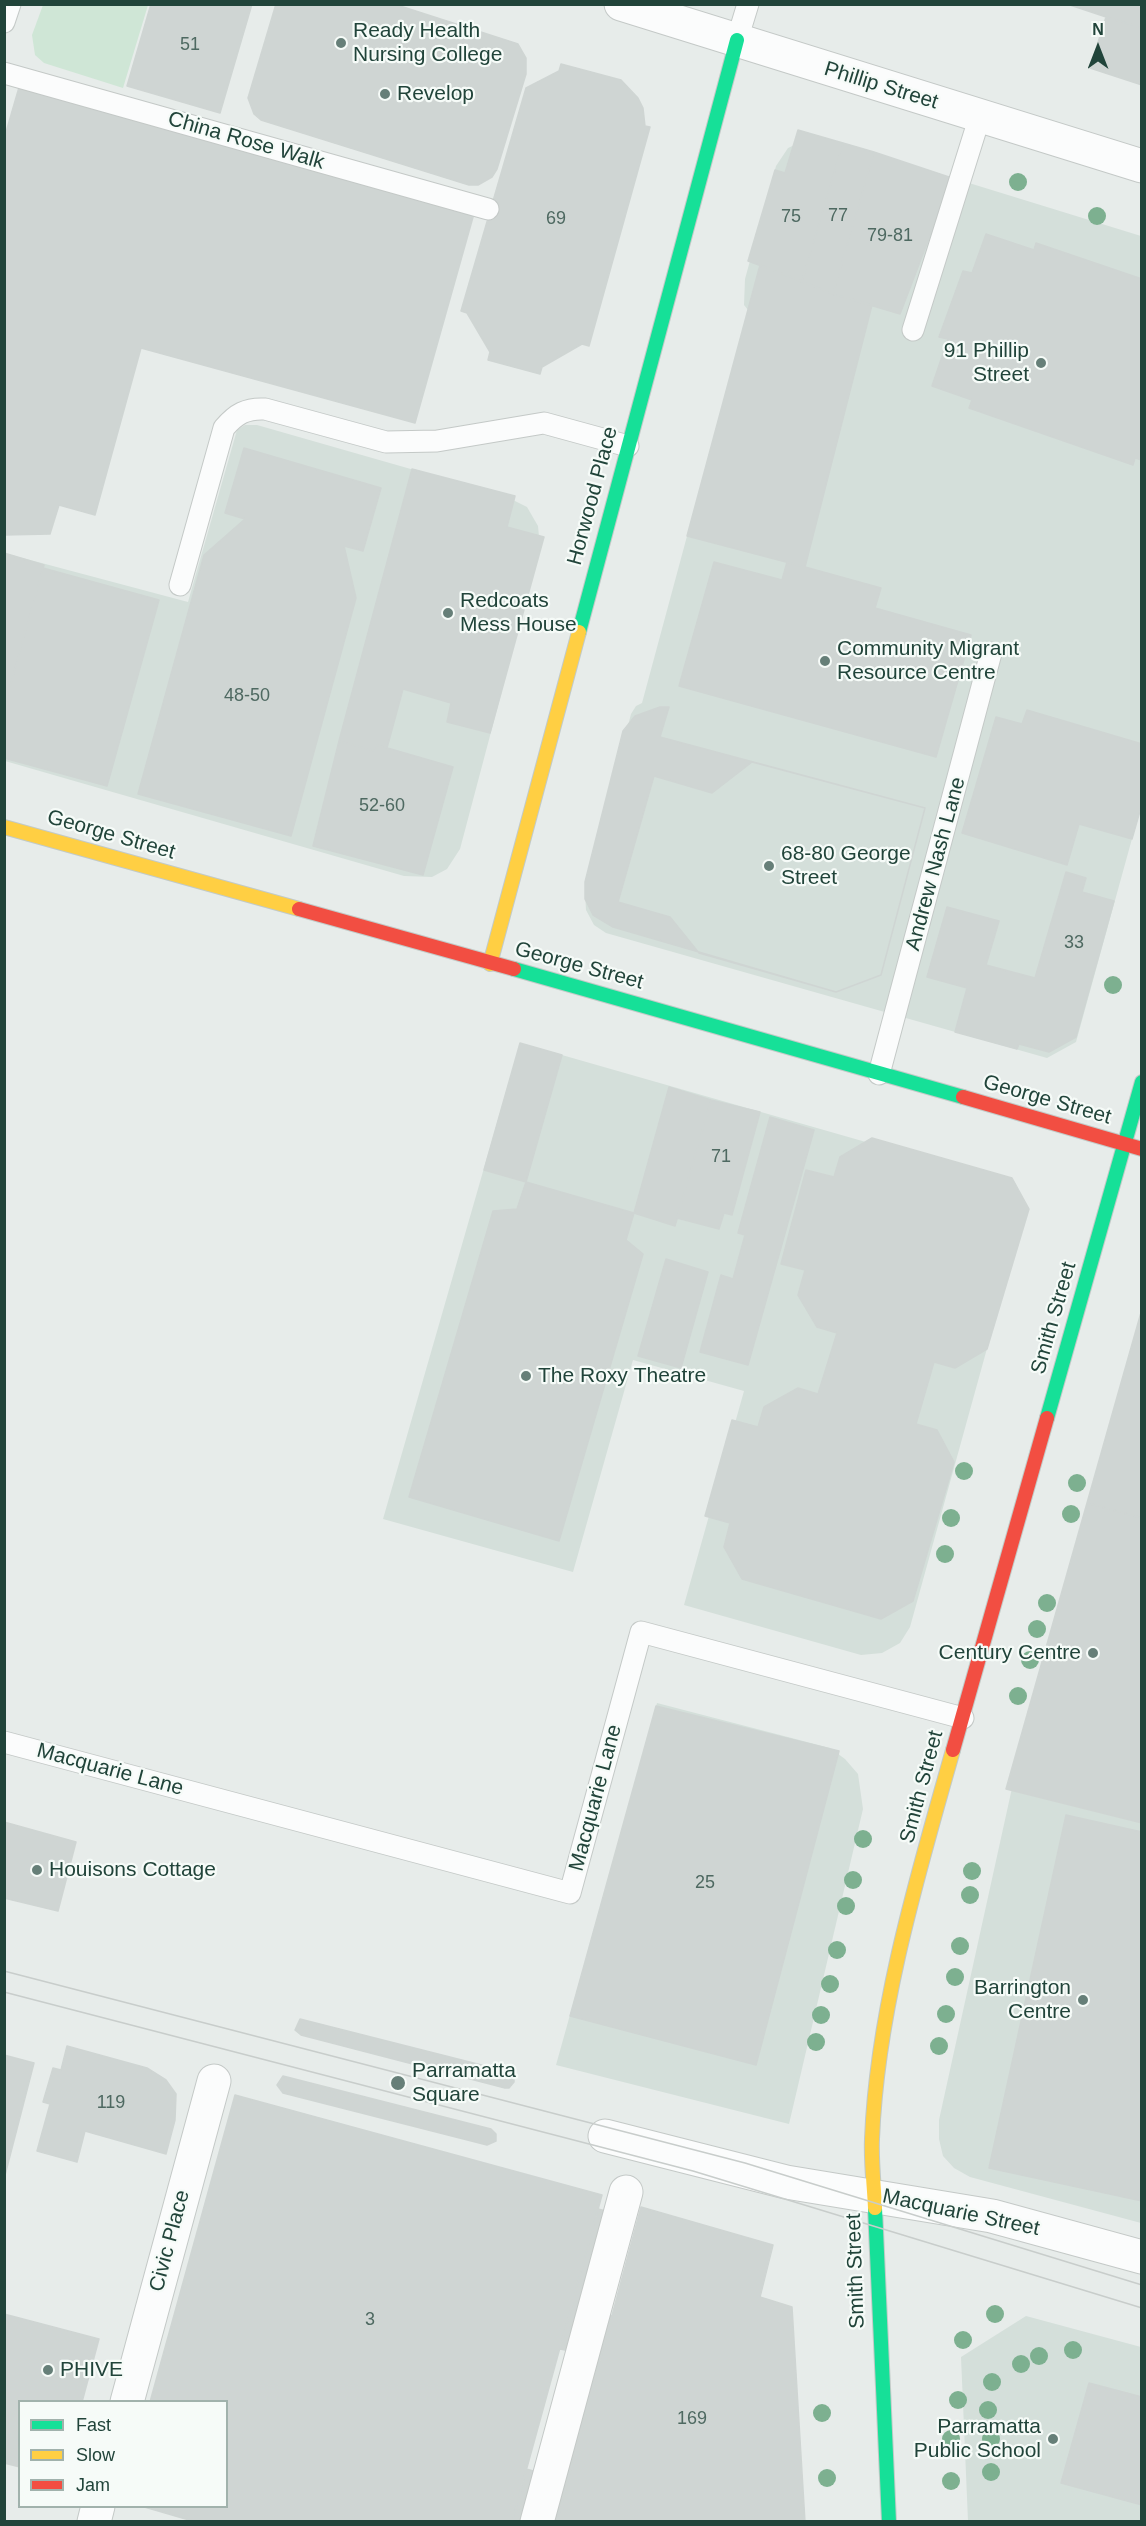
<!DOCTYPE html>
<html>
<head>
<meta charset="utf-8">
<style>
  body { margin:0 }
  #map { position:relative; width:1146px; height:2526px; overflow:hidden; background:#e7ecea; font-family:Arial,sans-serif }
  canvas { display:block }
  .frame { position:absolute; inset:0; border:6px solid #21443a; pointer-events:none }
  .legend { position:absolute; left:18px; top:2400px; width:210px; height:108px; box-sizing:border-box; background:#f6fbf8; border:2px solid #a1b2ac; margin:0; padding:8px 10px; list-style:none; font-size:18px; color:#21443a }
  .legend li { display:flex; align-items:center; gap:12px; height:30px }
  .legend b { width:30px; border:2px solid #a1b2ac }
  .north { position:absolute; left:1068px; top:18px; width:60px; height:60px; -webkit-text-stroke:4px #f6fbf8; paint-order:stroke; rotate:0deg; font-size:16px; font-weight:700; line-height:24px; text-align:center; color:#21443a }
  .north::after { content:''; display:block; margin:auto; width:21px; height:27px; background:#21443a; clip-path:polygon(50% 0,100% 100%,50% 72%,0 100%) }
</style>
</head>
<body>
<div id="map">
<canvas width="1146" height="2526"></canvas>
<div class="frame"></div>
<ul class="legend">
<li><b style="height:8px;background:#16e098"></b>Fast</li>
<li><b style="height:8px;background:#ffcf43"></b>Slow</li>
<li><b style="height:8px;background:#f24e42"></b>Jam</li>
</ul>
<div class="north">N</div>
</div>
<script>
const c = document.querySelector('canvas').getContext('2d');
c.lineJoin = 'round';
function fill(path, color) { c.fillStyle = color; c.fill(path, 'evenodd'); }
function trace(path, color, width, dash) { c.strokeStyle = color; c.lineWidth = width; c.lineCap = dash ? 'butt' : 'round'; c.setLineDash(dash || []); c.stroke(path); }
function drawText(font, color, halo, rows, align = 'center') {
  c.font = font + ' Arial,sans-serif'; c.lineWidth = 4.5; c.setLineDash([]); c.textBaseline = 'middle'; c.strokeStyle = halo; c.fillStyle = color; for (const [text, x, y, turn = 0] of rows) {
    c.save(); c.translate(x, y); c.rotate((+turn || 0) * Math.PI / 180); c.textAlign = isNaN(turn) ? turn : align; if (halo) c.strokeText(text, 0, 0); c.fillText(text, 0, 0); c.restore();
  }
}
const built = new Path2D(`
  M823,138L1141,236V806L1076,1042L1047,1058L606,933L594,925L586,910L585,891L631,714L636,706L642,703L748,310L744,305L745,279L776,166L788,148L801,142Z
  M245,425H257L505,496L527,507L538,526L540,547L460,849L447,869L432,877L404,876L5,761L4,553L188,602L237,430Z
  M520,1043L1009,1183L1025,1211L910,1627L900,1643L882,1653L861,1655L684,1605L744,1391L633,1360L573,1572L383,1519Z
  M1141,1326V2223L970,2177L954,2168L943,2156L939,2139V2120L1012,1788Z
  M657,1703L830,1748L845,1759L858,1774L863,1809L789,2124L556,2065Z
  M1026,2316L1141,2347V2521H968L961,2357Z`);
const green = new Path2D(`
  M43,5H148L123,88L44,63L35,55L32,35Z`);
const building = new Path2D(`
  M151,4H252L220,113L127,86Z
  M276,4H394L518,44L526,58V74L497,169L492,177L478,185H469L261,120L254,114L248,98Z
  M1067,4H1142V28L1106,17Z
  M1106,17L1142,28V85L1090,68Z
  M561,64L621,80L638,98L643,108L645,126L650,127L589,346L582,344L542,367L540,374L488,360L490,352L467,313L461,311L526,88L559,71Z
  M20,84L475,210L415,423L141,348L95,515L59,505L50,534L4,535V139Z
  M798,130L843,143L802,281L748,261L775,170L785,173Z
  M843,143L874,152L833,294L802,281Z
  M874,152L952,178L900,314L833,294Z
  M986,234L1034,250L1036,243L1142,279V460L1135,458L1133,465L969,408L972,400L932,386L948,339L939,337L963,271L972,273Z
  M760,265L833,294L872,305L805,567L687,536Z
  M244,448L381,488L363,551L344,546L356,598L291,836L138,794L204,555L245,519L225,513Z
  M412,469L515,496L507,527L544,537L490,733L447,722L451,703L403,689L387,748L377,745L375,751L339,741Z
  M4,553L44,565L4,708Z
  M714,562L782,580L787,562L881,588L875,608L971,635L936,757L679,686Z
  M43,568L159,600L107,786L4,758V708Z
  M660,707H669L660,737L925,808L881,975L836,992L613,927L593,915L585,899V882L623,731L635,716Z
  M1027,710L1142,744V804L1132,839L1079,824L1067,865L962,833L996,717L1022,724Z
  M339,741L375,751L377,745L453,767L423,875L313,846Z
  M752,762L925,808L881,975L836,992L699,953L670,917L618,902L654,776L712,793Z
  M1066,872L1086,878L1082,892L1114,901L1076,1037L1049,1052L1019,1044L1017,1049L955,1032L967,988L927,977L947,907L999,921L986,965L1035,978Z
  M520,1043L562,1055L526,1182L484,1170Z
  M669,1087L711,1100L675,1226L634,1213Z
  M711,1100L760,1112L732,1215L724,1213L719,1229L677,1218Z
  M770,1117L814,1130L748,1365L700,1352L721,1275L733,1279L745,1235L738,1233Z
  M872,1138L1012,1178L1029,1209L987,1349L955,1368L934,1362L916,1424L937,1430L954,1462L913,1601L881,1619L742,1579L724,1547L730,1523L705,1516L732,1420L758,1427L764,1407L798,1388L818,1394L837,1333L817,1327L798,1295L805,1270L781,1264L806,1170L834,1177L840,1157Z
  M526,1182L634,1213L626,1240L643,1254L559,1541L409,1497L493,1211L517,1209Z
  M666,1259L708,1272L681,1368L638,1356Z
  M1142,1309V1518L1087,1503Z
  M1087,1503L1142,1518V1823L1006,1789Z
  M656,1706L839,1751L756,2065L570,2016Z
  M1066,1815L1142,1832V2201L989,2168Z
  M4,1822L76,1842L58,1911L4,1898Z
  M300,2019L509,2072L514,2077V2082L509,2088H505L301,2035L295,2030Z
  M67,2046L147,2068L166,2080L176,2094L175,2120L166,2154L85,2131L77,2162L37,2151L50,2104L43,2102L53,2068L61,2070Z
  M4,2055L34,2063L4,2179Z
  M283,2076L491,2129L496,2134V2141L487,2145L283,2093L277,2085Z
  M235,2095L602,2195L512,2522H196L141,2506H226V2402H150Z
  M641,2207L773,2245L760,2297L792,2307L805,2522H557Z
  M598,2209L614,2213L575,2352L560,2349Z
  M596,2311L612,2316L557,2522H540Z
  M4,2314L99,2339L82,2402H20V2467L4,2463Z
  M1089,2383L1142,2397V2505L1061,2483Z
  M526,2469L545,2474L531,2522H512Z`);
const lane = new Path2D(`
  M4,22L10,4
  M737,40L748,4
  M4,73L488,209
  M913,330L980,116
  M180,585L224,428C236,414 246,408 265,409L386,442L437,441L544,423L628,446
  M879,1074L991,653
  M4,1742L570,1893L641,1632L963,1718`);
const street = new Path2D(`
  M621,4L1142,166
  M605,2136L786,2182L992,2216L1142,2257
  M127,2402L214,2081
  M94,2522L98,2506
  M537,2522L626,2192`);
const fast = new Path2D(`
  M579,632L737,40
  M514,969L963,1097
  M1047,1418L1142,1082
  M875,2208L889,2522`);
const slow = new Path2D(`
  M4,827L299,909
  M490,964L579,632
  M875,2208C874,2185 871,2162 872,2139C877,2010 918,1874 953,1750`);
const jam = new Path2D(`
  M299,909L514,969
  M963,1097L1142,1149
  M953,1750L1047,1418`);
const tram = new Path2D(`
  M4,1971L745,2163L1142,2285
  M4,1992L693,2171L1142,2308`);
const trees = [
  [1018,182],
  [1097,216],
  [1113,985],
  [964,1471],
  [1077,1483],
  [1071,1514],
  [951,1518],
  [945,1554],
  [1047,1603],
  [1037,1629],
  [1030,1660],
  [1018,1696],
  [863,1839],
  [972,1871],
  [853,1880],
  [970,1895],
  [846,1906],
  [960,1946],
  [837,1950],
  [955,1977],
  [830,1984],
  [946,2014],
  [821,2015],
  [816,2042],
  [939,2046],
  [995,2314],
  [963,2340],
  [1073,2350],
  [1039,2356],
  [1021,2364],
  [992,2382],
  [958,2400],
  [988,2410],
  [822,2413],
  [951,2439],
  [991,2439],
  [991,2472],
  [827,2478],
  [951,2481]
];
const markers = [
  [341,43,6,"#667f78"],
  [385,94,6,"#667f78"],
  [1041,363,6,"#667f78"],
  [448,613,6,"#667f78"],
  [825,661,6,"#667f78"],
  [769,866,6,"#667f78"],
  [526,1376,6,"#667f78"],
  [1093,1653,6,"#667f78"],
  [37,1870,6,"#667f78"],
  [1083,2000,6,"#667f78"],
  [398,2083,8,"#667f78"],
  [48,2370,6,"#667f78"],
  [1053,2439,6,"#667f78"]
];
const numberNames = [
  ["51",190,45],
  ["77",838,216],
  ["75",791,217],
  ["69",556,219],
  ["79-81",890,236],
  ["48-50",247,696],
  ["52-60",382,806],
  ["33",1074,943],
  ["71",721,1157],
  ["25",705,1883],
  ["119",111,2103],
  ["3",370,2320],
  ["169",692,2419]
];
const poiNames = [
  ["Ready Health",353,31],
  ["Nursing College",353,55],
  ["Revelop",397,94],
  ["91 Phillip",1029,351,"right"],
  ["Street",1029,375,"right"],
  ["Redcoats",460,601],
  ["Mess House",460,625],
  ["Community Migrant",837,649],
  ["Resource Centre",837,673],
  ["68-80 George",781,854],
  ["Street",781,878],
  ["The Roxy Theatre",538,1376],
  ["Century Centre",1081,1653,"right"],
  ["Houisons Cottage",49,1870],
  ["Barrington",1071,1988,"right"],
  ["Centre",1071,2012,"right"],
  ["Parramatta",412,2071],
  ["Square",412,2095],
  ["PHIVE",60,2370],
  ["Parramatta",1041,2427,"right"],
  ["Public School",1041,2451,"right"]
];
const streetNames = [
  ["Phillip Street",881,86,17],
  ["China Rose Walk",246,141,16],
  ["Horwood Place",593,496,-75],
  ["George Street",111,835,16],
  ["Andrew Nash Lane",936,864,-75],
  ["George Street",579,966,15],
  ["George Street",1047,1100,16],
  ["Smith Street",1054,1318,-74],
  ["Macquarie Lane",110,1770,15],
  ["Smith Street",922,1787,-75],
  ["Macquarie Lane",596,1798,-75],
  ["Macquarie Street",961,2213,12],
  ["Civic Place",170,2241,-75],
  ["Smith Street",856,2271,-92]
];
fill(built, '#d4dfda');
fill(green, '#cfe6d6');
fill(building, '#cfd5d3');
trace(building, '#cfd5d3', 1.5);
trace(lane, '#c4c9c7', 23);
trace(street, '#c4c9c7', 35);
trace(fast, '#c2cac7', 16);
trace(slow, '#c2cac7', 16);
trace(jam, '#c2cac7', 16);
trace(lane, '#fbfcfc', 21);
trace(street, '#fbfcfc', 33);
trace(fast, '#16e098', 14);
trace(slow, '#ffcf43', 14);
trace(jam, '#f24e42', 14);
trace(tram, '#c8cdcb', 1.5);
c.fillStyle = '#7db090';
for (const [x, y] of trees) { c.beginPath(); c.arc(x, y, 9, 0, 2 * Math.PI); c.fill(); }
for (const [x, y, r, color] of markers) { const dot = new Path2D(); dot.arc(x, y, r, 0, 2 * Math.PI); c.fillStyle = color; c.fill(dot); trace(dot, '#f6fbf8', 2); }
drawText('18px', '#4e6961', null, numberNames);
drawText('21px', '#21443a', '#f6fbf8', poiNames, 'left');
drawText('21px', '#21443a', '#f6fbf8', streetNames);
</script>
</body>
</html>
